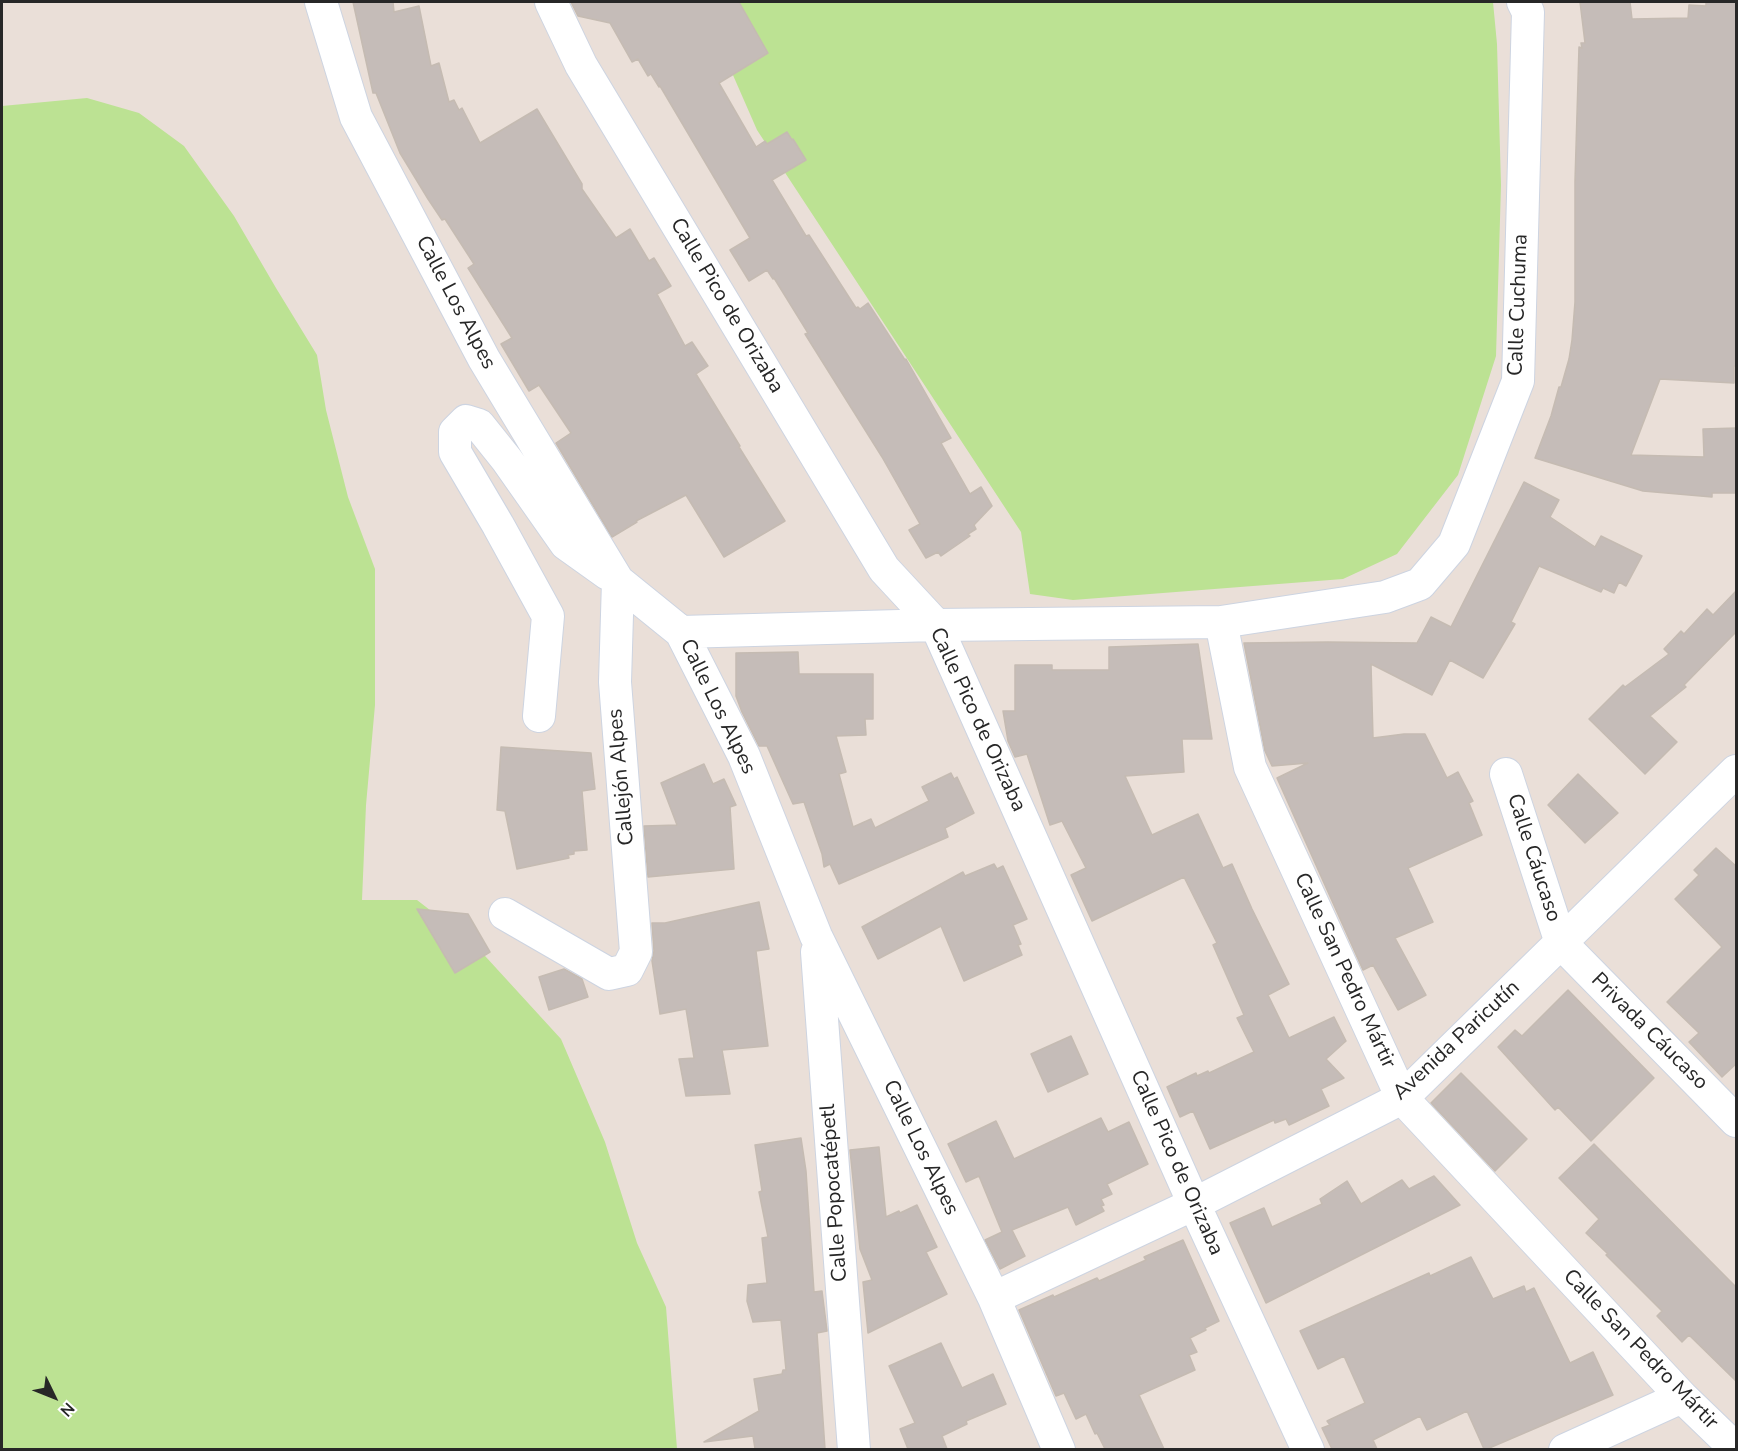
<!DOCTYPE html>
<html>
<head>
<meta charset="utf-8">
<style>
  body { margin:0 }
  #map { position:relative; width:1738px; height:1451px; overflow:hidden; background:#eadfd8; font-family:"Nunito Sans",sans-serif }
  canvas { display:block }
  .frame { position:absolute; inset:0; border:3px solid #272727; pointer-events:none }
  .north { position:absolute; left:24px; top:1367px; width:60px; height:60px; -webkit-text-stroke:4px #fff; paint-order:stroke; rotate:133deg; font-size:16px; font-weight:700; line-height:24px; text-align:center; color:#272727 }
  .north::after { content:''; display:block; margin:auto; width:21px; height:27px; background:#272727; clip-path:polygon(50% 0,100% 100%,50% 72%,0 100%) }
</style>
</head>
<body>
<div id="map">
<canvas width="1738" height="1451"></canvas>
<div class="frame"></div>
<div class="north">N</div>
</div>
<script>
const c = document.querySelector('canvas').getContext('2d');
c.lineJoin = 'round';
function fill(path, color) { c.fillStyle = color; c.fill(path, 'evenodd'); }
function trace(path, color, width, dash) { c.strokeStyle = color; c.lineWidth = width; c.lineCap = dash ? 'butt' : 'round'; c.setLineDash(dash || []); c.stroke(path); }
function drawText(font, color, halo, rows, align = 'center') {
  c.font = font + ' "Nunito Sans",sans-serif'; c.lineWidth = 4.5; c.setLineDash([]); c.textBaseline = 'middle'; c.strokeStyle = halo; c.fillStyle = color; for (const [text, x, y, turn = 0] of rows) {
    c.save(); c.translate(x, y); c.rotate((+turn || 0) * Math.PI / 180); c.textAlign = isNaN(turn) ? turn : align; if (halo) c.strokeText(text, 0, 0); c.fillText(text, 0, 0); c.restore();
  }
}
const green = new Path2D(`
  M701,2H1493L1497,44L1501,185L1496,356L1458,475L1397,554L1343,579L1073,600L1030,594L1021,532L757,130Z
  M87,98L139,113L184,146L234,216L276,288L317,355L326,410L348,497L375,569V705L366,805L362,900H417L475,945L561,1039L605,1142L637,1243L666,1307L677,1449H2V106Z`);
const building = new Path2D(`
  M353,2H393L394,12L419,6L431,66L439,63L449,102L454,100L459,110L462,108L480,143L537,109L582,184V189L616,238L630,229L649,261L654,258L671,286L657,294L685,346L692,342L708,366L696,374L740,446L739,447L785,521L724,557L686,495L636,521L637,522L612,537L556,443L571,433L539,385L529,391L501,344L512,338L468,268L474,264L445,219L442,220L428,199L400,153L376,93H373Z
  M571,2H739L768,53L719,83L756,147L765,141L767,144L787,132L792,140L793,139L806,160L772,180L806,236L809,235L856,308L858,307L860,309L868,303L905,360L906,359L951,438L941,443L970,494L981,487L992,506L974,525L976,529L968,534L970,536L941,556L938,552L926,558L909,530L920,524L882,457L805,334L808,333L774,278L773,279L767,270L749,281L730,250L750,238L660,86L659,87L651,74L648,76L638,59L632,62L610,23L578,16Z
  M1580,2H1630L1632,19L1688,18L1689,5L1706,6V2H1737V366H1734V383L1660,379L1631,455L1704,457L1703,429L1737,428V493H1712V497L1643,491L1535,458L1551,416L1559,387H1561L1569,359L1572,340L1575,302V181L1579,47L1582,48L1581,43H1585Z
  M1524,482L1559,500L1550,517L1595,547L1601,536L1642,556L1626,586L1619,582L1614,593L1603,588L1601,592L1539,566L1511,622L1515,624L1483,678L1450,660L1432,695L1371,664L1373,738L1404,734H1425L1447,778L1458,772L1473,801L1469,803L1482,835L1408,868L1433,922L1395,938L1426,995L1398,1010L1373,965L1363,970L1277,778L1308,763L1272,766L1265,751L1244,643L1328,642L1417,643L1431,617L1451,627Z
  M1737,590V631L1684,685L1686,687L1650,716L1677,742L1645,774L1589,719L1623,685L1625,687L1669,654L1664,649L1681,631L1684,634L1707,609L1713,615Z
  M1198,644L1212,739H1182L1184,772L1125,776L1152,835L1198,814L1223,868L1232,864L1252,909L1289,984L1268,995L1289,1038L1334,1017L1346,1041L1326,1059L1344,1078L1321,1089L1329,1106L1289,1125L1286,1119L1275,1123L1274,1120L1210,1149L1193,1111L1180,1117L1167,1087L1196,1073L1197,1076L1208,1071L1209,1073L1254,1052L1237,1018L1244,1015L1213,945L1217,943L1184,877L1092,921L1071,875L1086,868L1062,821L1050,825L1027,754L1015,757L1008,741L1003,711H1015V665H1052V670H1109V647Z
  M798,652L799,674H873V719H865L866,735L836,736L846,772L839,774L853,827L871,819L875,828L929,801L922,787L951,773L954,779L957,777L974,813L945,828L948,837L839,884L830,864L824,867L822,854L804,802L793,804L767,746H759L742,712L736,696V653Z
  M501,747L591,753L595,789L582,791L587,850L574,851V854L568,855L569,858L517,869L505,811L497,810Z
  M704,764L713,784L724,779L736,805L730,807L734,869L648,877L644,826L677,825L661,783Z
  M1578,774L1618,813L1585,843L1548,805Z
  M1716,848L1737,867V1063L1722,1077L1689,1042L1699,1033L1667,1002L1722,947L1675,899L1699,875L1694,870Z
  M994,864L997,869L1003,866L1027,919L1013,925L1021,944L1018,945L1022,955L964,981L941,926L878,959L862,927L963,872L965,876Z
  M759,902L769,949L756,951L768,1046L722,1050L730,1094L686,1096L679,1059L694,1058L686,1009L660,1014L652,961L654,951L652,923H665Z
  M417,909L468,914L490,952L455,973Z
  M564,969L582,979L588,997L549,1010L539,977Z
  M1568,990L1654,1078L1591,1141L1558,1107L1555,1110L1498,1047L1515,1030L1522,1036Z
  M1071,1036L1088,1074L1048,1092L1031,1054Z
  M1461,1073L1527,1139L1495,1171L1431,1103Z
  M1101,1118L1108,1132L1129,1122L1148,1164L1107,1184L1112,1194L1101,1199L1104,1205L1101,1206L1104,1211L1076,1225L1068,1207L1012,1230L1025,1256L1000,1269L985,1240L1002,1232L979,1176L966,1182L948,1144L996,1121L1014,1159Z
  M801,1138L806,1171L814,1292L822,1291L827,1331L817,1333L825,1449H755L753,1436L704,1442L759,1411L754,1379L782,1374L783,1370H786L781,1320L753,1322L747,1301L748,1285L767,1283L762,1238L768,1237L759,1192L762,1191L755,1145Z
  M1594,1144L1737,1288V1382L1689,1335L1682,1342L1657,1316L1662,1311L1606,1255L1608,1254L1586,1233L1599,1219L1559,1178Z
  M879,1147L886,1217L899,1211L900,1213L917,1205L937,1247L926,1252L947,1294L868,1333L863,1282L872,1280L860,1249L850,1150Z
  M1434,1176L1460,1205L1266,1303L1230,1223L1264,1208L1272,1227L1322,1204L1320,1199L1347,1181L1361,1204L1402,1180L1409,1189Z
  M1183,1240L1219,1321L1205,1328L1206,1330L1190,1338L1197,1352L1189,1355L1195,1370L1139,1395L1164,1449H1105L1097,1433L1095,1434L1086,1414L1076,1419L1064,1393L1056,1396L1019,1310L1053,1295L1054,1297L1097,1278L1099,1281L1146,1260L1144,1257Z
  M1471,1257L1493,1299L1524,1286L1526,1292L1534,1288L1570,1363L1593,1352L1613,1395L1487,1449H1484L1467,1411L1427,1430L1420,1416L1373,1440L1377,1449H1332L1322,1428L1330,1425L1327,1421L1365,1403L1344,1356L1318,1369L1300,1331L1429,1273L1430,1276Z
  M941,1343L962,1388L993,1374L1006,1404L966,1421L967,1424L942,1436L947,1449H908L900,1429L915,1423L889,1366Z`);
const minor = new Path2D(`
  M321,2L356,117L484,359L618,581L681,632L744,756L816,936L994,1298L1059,1450
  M551,2L581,65L884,569L936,625L1194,1204L1308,1450
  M1221,622L1250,767L1402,1098L1682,1397L1736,1449
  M681,632L936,625L1221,622L1385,597L1420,584L1454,544L1518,381L1528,12L1523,2
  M539,716L548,616L498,525L455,452V432L466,421L479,425L507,460L566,544L608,574
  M1506,774L1561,943L1736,1121
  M505,914L609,974L627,970L636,952L615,682L618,581
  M817,952L854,1450
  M994,1298L1194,1204L1402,1098L1736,771
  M1565,1450L1682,1397`);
const streetNames = [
  ["Calle Los Alpes",455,303,62],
  ["Calle Cuchuma",1519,305,-88],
  ["Calle Pico de Orizaba",726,306,59],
  ["Calle Los Alpes",717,707,64],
  ["Calle Pico de Orizaba",977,720,65],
  ["Callejón Alpes",622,777,-95],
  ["Calle Cáucaso",1533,858,72],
  ["Calle San Pedro Mártir",1344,971,65],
  ["Privada Cáucaso",1649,1032,45],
  ["Avenida Paricutín",1457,1041,-43],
  ["Calle Los Alpes",920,1148,64],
  ["Calle Pico de Orizaba",1176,1163,66],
  ["Calle Popocatépetl",835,1193,-94],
  ["Calle San Pedro Mártir",1640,1350,46]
];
fill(green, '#bce293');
fill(building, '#c5bcb8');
trace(building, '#c5bbb2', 1.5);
trace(minor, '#cdd4e1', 34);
trace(minor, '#fff', 32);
drawText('21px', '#272727', '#fff', streetNames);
</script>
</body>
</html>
